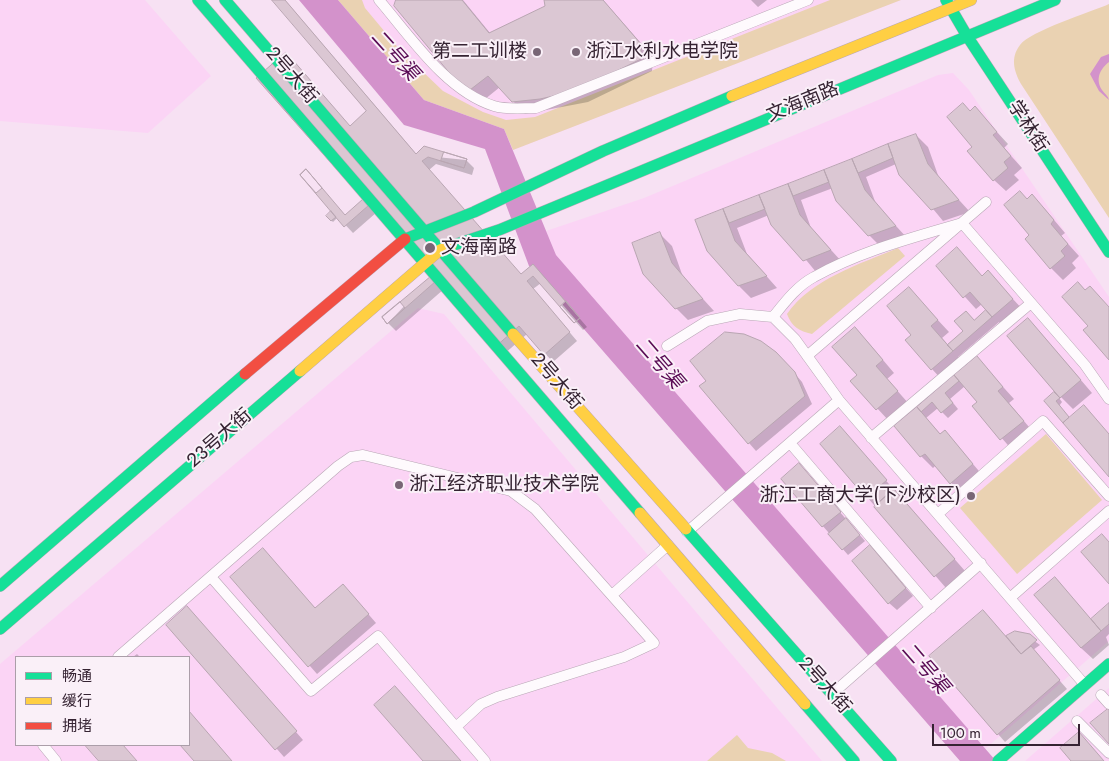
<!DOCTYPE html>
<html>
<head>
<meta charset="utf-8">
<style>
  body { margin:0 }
  #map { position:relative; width:1109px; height:761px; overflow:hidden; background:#f7e1f3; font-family:Jost,"Noto Sans SC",sans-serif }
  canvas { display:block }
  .legend { position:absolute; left:15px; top:656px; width:175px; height:90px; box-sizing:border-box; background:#faf0f8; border:1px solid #ab9ea9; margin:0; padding:6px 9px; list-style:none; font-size:15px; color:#352332 }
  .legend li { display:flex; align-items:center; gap:10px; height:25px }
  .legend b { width:25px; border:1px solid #ab9ea9 }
  .scale { position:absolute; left:932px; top:724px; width:148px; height:22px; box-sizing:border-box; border:2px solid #352332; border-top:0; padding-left:6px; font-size:15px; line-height:18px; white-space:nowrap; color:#352332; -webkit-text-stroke:4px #faf0f8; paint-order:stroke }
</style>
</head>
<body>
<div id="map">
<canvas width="1109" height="761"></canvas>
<ul class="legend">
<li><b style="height:6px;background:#16e098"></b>畅通</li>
<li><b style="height:6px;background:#ffcf43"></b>缓行</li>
<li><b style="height:6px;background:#f24e42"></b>拥堵</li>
</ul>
<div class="scale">100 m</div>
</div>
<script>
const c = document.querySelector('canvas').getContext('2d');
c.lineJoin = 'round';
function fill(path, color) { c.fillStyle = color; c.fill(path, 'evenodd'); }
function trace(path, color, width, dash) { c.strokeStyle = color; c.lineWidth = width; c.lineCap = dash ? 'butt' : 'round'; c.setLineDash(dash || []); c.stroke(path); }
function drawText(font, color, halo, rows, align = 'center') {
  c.font = font + ' Jost,"Noto Sans SC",sans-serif'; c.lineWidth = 4; c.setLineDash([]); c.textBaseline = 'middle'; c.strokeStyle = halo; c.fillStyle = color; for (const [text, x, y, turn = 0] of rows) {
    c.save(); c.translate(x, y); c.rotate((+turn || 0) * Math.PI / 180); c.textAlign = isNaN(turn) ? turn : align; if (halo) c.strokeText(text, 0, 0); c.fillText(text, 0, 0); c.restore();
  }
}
const built = new Path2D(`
  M0,0H145L211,76L148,133L0,121Z
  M338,0H901L513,150L504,129L424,100Z
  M953,73L969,90L1109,297V641L985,749L556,255L546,231L644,198L938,75Z
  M418,308L444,314L822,761H0V664ZM16,657H189V745H16Z
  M1109,688V761H1025Z`);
const green = new Path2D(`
  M338,0H362L365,8L400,50L443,91L483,112L506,120L535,117L830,0H901L513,150L504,129L424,100Z
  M1109,4V218L1021,84C1014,71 1010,58 1020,45C1030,31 1091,12 1109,4Z
  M898,248L905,256L812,334C799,331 792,327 787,314C811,279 860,264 898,248Z
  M1046,434L1102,500L1017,574L960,508Z
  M737,735L748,748L772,753L786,761H707Z`);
const water = new Path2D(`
  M299,0H338L424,100L504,129L556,255L996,761H960L529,266L485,149L404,125Z
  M1109,54V62C1100,69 1095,79 1102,90C1105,94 1108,96 1109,100L1099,91L1090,74L1101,57Z`);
const shadow = new Path2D(`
  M274,0H285L417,155L466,160L474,168L472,175L436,164L429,170L521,275L541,273L587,327L583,330L541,283L533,289L577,341L553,362L527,334L503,355L444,289L396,331L388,323L433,276L377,212L353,233L338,217L333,222L327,216H346L365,199L350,127L368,111Z
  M397,0H463L490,33L547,6L545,0H603L653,57L652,71L588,102L525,114L500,87L479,104Z
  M751,0H767L758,7Z
  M970,112L986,120L1008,144L1004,148L1022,168L1014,175L1019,180L1006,191L994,180L974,147Z
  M916,135L928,147L939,178L970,212L943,221L896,164L866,177L876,204L907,238L881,247L869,235L833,188L801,200L811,228L842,262L816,272L769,215L737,228L747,254L777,288L751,298L739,286L697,220Z
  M1027,200L1044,208L1065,233L1061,236L1079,256L1072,263L1076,268L1063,280L1051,268L1031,235Z
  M660,234L672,246L683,277L714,311L688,320L676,308Z
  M937,266L982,277L988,272L1024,311L1005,328L999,322L958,357L963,364L943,381L932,369L913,335L909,289L949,332L942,338L948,345L988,310L982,304L976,309Z
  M1039,331L1092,393L1073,409L1061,397L1059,398L1062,402L1059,406L1070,419L1109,434V475L1046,401L1056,392Z
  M867,341L894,373L887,379L909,404L889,421L852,381L859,375Z
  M977,358L1014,399L1009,403L1034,433L1013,451L974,406L978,402L965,386L950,399L958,409L948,418L938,408L926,418L941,435L944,432L956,444L984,477L962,495L936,465L933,468L921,456L895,426Z
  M784,361L802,382L812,404L756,451L749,443Z
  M840,428L965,571L946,588L867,497Z
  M806,473L865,541L848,555L782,479Z
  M877,555L913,596L897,610L889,603Z
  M232,577L316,609L351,594L376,623L317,674Z
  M1109,605V634L1106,637L1109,645L1093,659L1081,648L1092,620Z
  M195,616L303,740L284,757L168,625Z
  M1016,632H1022L1040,645L1033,650L1067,689L1005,742L998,734L1007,638Z
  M137,654L140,657H133Z`);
const building = new Path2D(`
  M272,0H285L416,154L424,146L467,159L464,168L428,157L422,161L521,274L533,264L580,318L574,323L533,276L527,281L570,332L544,355L519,326L494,348L436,281L387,324L382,317L431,276L369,205L344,227L300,175L306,169L345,215L363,199L256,78L286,52L350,126L366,111Z
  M396,0H462L489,33L545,6L544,0H603L641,44V59L576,91L540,99L512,102L488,76L466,93L394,6Z
  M963,103L970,111L975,106L997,132L993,135L1011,156L1004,162L1008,168L993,181L967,151L972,147L947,117Z
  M916,134L928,164L959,200L931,210L899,175L888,144Z
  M888,144L893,158L858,173L852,159Z
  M444,152L467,159L464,168L441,161Z
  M852,159L865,190L896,226L868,236L836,201L824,170Z
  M306,169L322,188L316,193L300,175Z
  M824,170L829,182L793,196L788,184Z
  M788,184L800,215L831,250L803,261L771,225L759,195Z
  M1020,191L1027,199L1032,194L1054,220L1051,224L1068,244L1061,251L1065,256L1050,269L1025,239L1029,235L1004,205Z
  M759,195L765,209L729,223L723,209Z
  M723,209L735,241L767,276L738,286L707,251L695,220Z
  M331,211L336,217L331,221L326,216Z
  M660,232L672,263L703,299L675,309L643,274L632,243Z
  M957,247L982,276L988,270L1013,299L992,317L970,292L963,298L936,266Z
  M1078,282L1085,290L1090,286L1109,307V360L1083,330L1088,326L1062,297Z
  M909,287L938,320L931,326L953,351L931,370L905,340L911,335L887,306Z
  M566,301L580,318L574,323L560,307Z
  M400,302L405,308L387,324L382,317Z
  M986,310L992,317L953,351L947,345L963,331L954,321L966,311L974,320Z
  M1028,318L1081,380L1060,398L1007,336Z
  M855,327L883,360L876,366L898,391L876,410L850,381L857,375L832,347Z
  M725,332L744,334L761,341L776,352L795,372L805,396L748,444L699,386L706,381L690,361Z
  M977,356L1003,387L998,391L1024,421L1000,440L972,406L977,402L954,375Z
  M954,375L959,381L945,393L953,403L941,413L932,402L921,412L917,407Z
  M1054,392L1060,398L1056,401L1069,417L1063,423L1044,401Z
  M1084,405L1109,434V477L1063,423Z
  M917,407L940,434L945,430L973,464L950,484L925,454L920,457L894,426Z
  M840,426L887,480L866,498L820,444Z
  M799,463L841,512L822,527L781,479Z
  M881,485L888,494L877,504L870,495Z
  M894,489L955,559L934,577L874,507Z
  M846,518L860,535L842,550L828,534Z
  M1102,534L1109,542V584L1081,552Z
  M870,545L906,588L888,604L852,561Z
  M263,548L315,608L343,584L369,614L308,667L230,577Z
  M1055,577L1101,631L1081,648L1034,595Z
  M1109,603V624L1101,631L1091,619Z
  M187,606L297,731L275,750L166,625Z
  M983,610L1021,654L1031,646L1060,680L997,735L929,656Z
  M1015,631L1030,634L1037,640L1021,654L1006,636Z
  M395,686L461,761H423L374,705Z
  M1109,708V744L1090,723Z
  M189,711L232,761H194L180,745H189Z
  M1079,732L1104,761H1071L1060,748Z
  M85,745H123L137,761H99Z`);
const street = new Path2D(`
  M379,0C410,36 446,91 494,106C507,110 522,108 536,108L808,0
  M773,317C785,302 797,286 814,277C860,251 912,238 962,223L1085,365L1109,399
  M667,346L707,321L740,314L773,317L795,339L839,400L1085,685
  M807,356L986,202
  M871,438L1031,303
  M790,443L931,608
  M938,514L1043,421L1109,496
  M687,532L839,400
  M211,577L311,691L378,636L485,761
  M612,595L668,545
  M1010,598L1109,511
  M118,657L338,466L351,457L363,455L511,491L535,509L654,643L624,657L497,697L481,704L456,727
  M832,694L981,563
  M1101,695L1109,704
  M1077,721L1109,753
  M43,745L56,761`);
const fast = new Path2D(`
  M198,0L640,513
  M225,0L513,334
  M946,0L967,36L1109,252
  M405,239L474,212L603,151L732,96
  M451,246L499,230L1055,0
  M686,529L891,761
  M0,586L245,374
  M0,629L300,371
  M805,704L854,761
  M998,761L1109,664`);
const slow = new Path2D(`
  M732,96L971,0
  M513,334L686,529
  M300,371L440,250L451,246
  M640,513L805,704`);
const jam = new Path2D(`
  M245,374L405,239`);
const markers = [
  [537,52,5,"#796676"],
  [576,52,5,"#796676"],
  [430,248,6,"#796676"],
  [399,485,5,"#796676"],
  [971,496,5,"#796676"]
];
const poiNames = [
  ["第二工训楼",527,52,"right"],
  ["浙江水利水电学院",586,52],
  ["文海南路",441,248],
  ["浙江经济职业技术学院",409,485],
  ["浙江工商大学(下沙校区)",961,496,"right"]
];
const streetNames = [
  ["2号大街",291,76,49],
  ["文海南路",803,103,-22],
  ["学林街",1027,127,57],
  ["2号大街",556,382,49],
  ["23号大街",220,439,-41],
  ["2号大街",824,686,48]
];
const waterNames = [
  ["二号渠",394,56,48],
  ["二号渠",658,364,49],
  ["二号渠",924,669,49]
];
fill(built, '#fbd4f5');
fill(green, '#ead2b2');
fill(water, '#d392cb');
fill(shadow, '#0003');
fill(building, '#dbc7d3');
trace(building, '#b9a6b2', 1);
trace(street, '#b9a7b6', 11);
trace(fast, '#b9a7b6', 12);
trace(slow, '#b9a7b6', 12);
trace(jam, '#b9a7b6', 12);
trace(street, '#fefafd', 10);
trace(fast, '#16e098', 11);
trace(slow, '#ffcf43', 11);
trace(jam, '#f24e42', 11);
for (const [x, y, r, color] of markers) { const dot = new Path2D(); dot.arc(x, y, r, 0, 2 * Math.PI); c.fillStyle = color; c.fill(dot); trace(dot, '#faf0f8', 2); }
drawText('19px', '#352332', '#faf0f8', poiNames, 'left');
drawText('19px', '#352332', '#faf0f8', streetNames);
drawText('italic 20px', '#580953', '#faf0f8', waterNames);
</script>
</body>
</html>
